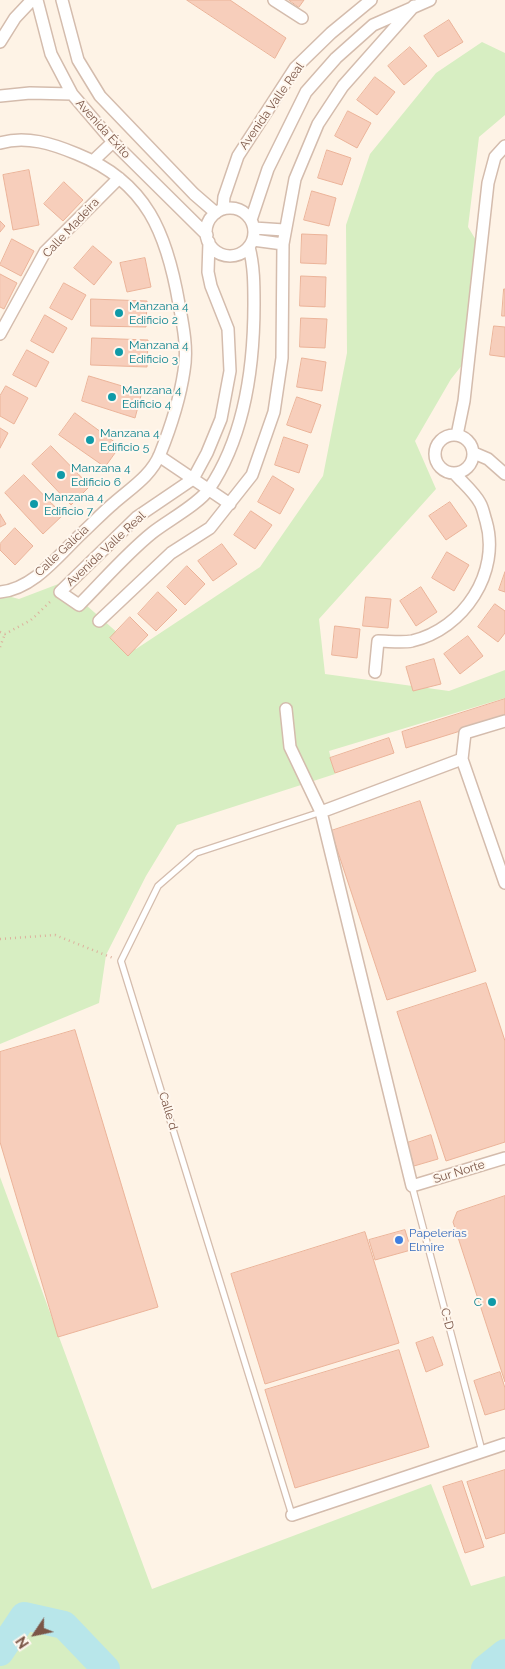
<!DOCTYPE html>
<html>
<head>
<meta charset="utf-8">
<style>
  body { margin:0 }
  #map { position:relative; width:505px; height:1669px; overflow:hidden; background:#fef3e6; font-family:Raleway,sans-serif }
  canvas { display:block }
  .north { position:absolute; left:10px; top:1609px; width:50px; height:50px; -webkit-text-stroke:4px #fff7ee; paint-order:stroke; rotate:236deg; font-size:14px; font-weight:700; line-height:20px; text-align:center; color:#7b5647 }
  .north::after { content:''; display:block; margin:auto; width:18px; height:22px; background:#7b5647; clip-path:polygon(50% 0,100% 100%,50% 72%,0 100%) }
</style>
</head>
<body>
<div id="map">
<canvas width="505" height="1669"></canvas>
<div class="north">N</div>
</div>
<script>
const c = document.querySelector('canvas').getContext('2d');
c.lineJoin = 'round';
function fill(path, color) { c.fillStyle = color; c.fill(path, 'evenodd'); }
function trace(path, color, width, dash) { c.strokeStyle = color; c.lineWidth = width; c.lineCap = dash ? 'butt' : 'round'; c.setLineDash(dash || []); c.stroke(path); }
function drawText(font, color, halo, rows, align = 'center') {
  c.font = font + ' Raleway,sans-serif'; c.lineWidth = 4; c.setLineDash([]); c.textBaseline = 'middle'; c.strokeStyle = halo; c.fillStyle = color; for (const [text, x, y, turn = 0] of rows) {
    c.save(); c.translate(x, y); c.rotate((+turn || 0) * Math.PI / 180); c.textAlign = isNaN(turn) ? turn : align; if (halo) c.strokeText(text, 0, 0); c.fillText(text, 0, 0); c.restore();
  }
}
const green = new Path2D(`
  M482,42L505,53V115L479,137L468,227L479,245L463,364L451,379L415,441L436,489L319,619L325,674L449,691L505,670V698L329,751L335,774L177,825L146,876L106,955L99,1003L0,1044V594L19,599L61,583L136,649L260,567L323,476L347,353L346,225L370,154L436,73Z
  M0,1177L152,1589L431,1484L471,1586L505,1576V1669H0Z`);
const river = new Path2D(`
  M0,1652L24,1616L64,1625L106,1669
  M485,1669L505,1653`);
const building = new Path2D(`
  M187,0H230L286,38L275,58Z
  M289,0H304L299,7Z
  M449,20L463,42L438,57L424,36Z
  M410,47L427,66L404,85L388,66Z
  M375,77L395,92L377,115L357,100Z
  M348,111L371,123L357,148L335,136Z
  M327,150L351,158L342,185L318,178Z
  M29,170L39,225L13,230L3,175Z
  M64,182L83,200L63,221L44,204Z
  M312,191L336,198L329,226L304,220Z
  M0,221L5,226L0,232Z
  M302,234L327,235L326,264L301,263Z
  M12,239L34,251L21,276L0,265Z
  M93,246L112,262L94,285L74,268Z
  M145,258L151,287L127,292L120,263Z
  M0,274L17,283L4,309L0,307Z
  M301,276L326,277L325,307L300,306Z
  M64,283L86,295L72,320L50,308Z
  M504,289H505V316H502Z
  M91,299L147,301L146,327L91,326Z
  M45,315L67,328L53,353L31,341Z
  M301,318L327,319L325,348L300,347Z
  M494,326L505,327V357L490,355Z
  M92,338L148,340L147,367L91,365Z
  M27,350L49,362L36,387L13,375Z
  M302,358L326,362L322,391L297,387Z
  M89,376L142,392L135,418L82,401Z
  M6,386L28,398L14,424L0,416V396Z
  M297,397L321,405L311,433L287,425Z
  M75,413L120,446L105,467L59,435Z
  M0,428L8,433L0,448Z
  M284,437L308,445L299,473L275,465Z
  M51,446L90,486L71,505L32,464Z
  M24,475L63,515L43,534L5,493Z
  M273,476L294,489L280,514L258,502Z
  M450,502L467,526L446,540L429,516Z
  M251,511L272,525L255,549L234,535Z
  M0,514L6,524L0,527Z
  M15,528L33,546L15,565L0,550V544Z
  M222,544L237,564L213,581L198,561Z
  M447,552L469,565L454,591L432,578Z
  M187,566L205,584L185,605L167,587Z
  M505,572V592L499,590Z
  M421,587L437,612L416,626L400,601Z
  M158,592L177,610L156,631L138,614Z
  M366,597L391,599L388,628L363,626Z
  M495,604L505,611V633L498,642L478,627Z
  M130,617L148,635L128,656L110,638Z
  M335,626L360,629L357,658L332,655Z
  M468,636L483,656L460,674L444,654Z
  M434,659L441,684L413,691L406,667Z
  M505,699V717L406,748L402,732Z
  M389,738L394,753L335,773L330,758Z
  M420,801L476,971L387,1000L331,831Z
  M486,983L505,1041V1142L446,1161L397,1012Z
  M75,1030L158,1307L58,1337L0,1142V1052Z
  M431,1135L438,1159L414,1166L407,1143Z
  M505,1196V1382L453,1222L457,1212Z
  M405,1230L411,1250L375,1260L369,1240Z
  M365,1232L399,1343L265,1384L231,1274Z
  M433,1337L443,1365L426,1372L416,1343Z
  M399,1350L429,1447L295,1488L265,1390Z
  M500,1372L505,1388V1409L485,1415L474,1381Z
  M505,1470V1533L486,1539L467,1482Z
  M462,1481L484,1547L465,1553L443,1487Z`);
const path = new Path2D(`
  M0,632L5,634L31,620L52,600
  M0,647L5,634
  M0,939L55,935L113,958`);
const service = new Path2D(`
  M412,1186L482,1451
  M292,1515L121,961L158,886L196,853L321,812`);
const minor = new Path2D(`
  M37,0L51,54L72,94L113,142L207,235
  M62,0L78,60L100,96L194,194L216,213
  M274,0L302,18
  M0,42L15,18L32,0
  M0,96L30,93L72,94
  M0,143C26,135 53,144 77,154C147,182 167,234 179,304C183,325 188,349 184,371C180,398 170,429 160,454C151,476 131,488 114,503C102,513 92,524 81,534C58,556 33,589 0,592
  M94,160L113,142
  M206 232a24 24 0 1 1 48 0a24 24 0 1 1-48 0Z
  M223,209L224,197L238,156L295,68L331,33L371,0
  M251,220L268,169L306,92L336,58L373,25L430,0
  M254,228L284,230
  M253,240L283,244
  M209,242L208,272L211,286L228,329L230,371L221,419L207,453L193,479L137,517L60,592L79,605C103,581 126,554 152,533C167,521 199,504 209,489C245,436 254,366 254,304C254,285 254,266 249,247
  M0,334L45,252L119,178
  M435 454a19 19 0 1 1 38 0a19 19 0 1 1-38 0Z
  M457,435L464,401L488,183L495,157L505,146
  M474,453L488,459L505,474
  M159,456L230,504
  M99,621L171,553L210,528L252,475L274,412L282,358L283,244L295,179L318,124L343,86L414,6
  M375,672L378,641C388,641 402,643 412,641C464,629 501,572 486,521C484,515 483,508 480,503C474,492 463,483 455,474
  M286,709L290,747L321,812L462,759
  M505,721L465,733L462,759L505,883
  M321,812L412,1186L505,1158
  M292,1515L505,1444`);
const markers = [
  [119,313,5,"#0f9aa8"],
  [119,352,5,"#0f9aa8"],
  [112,397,5,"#0f9aa8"],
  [90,440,5,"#0f9aa8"],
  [61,475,5,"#0f9aa8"],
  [34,504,5,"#0f9aa8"],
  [399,1240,5,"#3f7fe0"],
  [492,1302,5,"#0f9aa8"]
];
const streetNames = [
  ["Avenida Valle Real",272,106,-55],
  ["Avenida Éxito",103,129,48],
  ["Calle Madeira",71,228,-47],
  ["Avenida Valle Real",106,549,-43],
  ["Calle Galicia",62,551,-43],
  ["Calle d",168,1111,73],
  ["Sur Norte",459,1172,-17],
  ["C-D",447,1319,75]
];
const cultureNames = [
  ["Manzana 4",129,306],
  ["Edificio 2",129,320],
  ["Manzana 4",129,345],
  ["Edificio 3",129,359],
  ["Manzana 4",122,390],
  ["Edificio 4",122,404],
  ["Manzana 4",100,433],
  ["Edificio 5",100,447],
  ["Manzana 4",71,468],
  ["Edificio 6",71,482],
  ["Manzana 4",44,497],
  ["Edificio 7",44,511],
  ["C",482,1302,"right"]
];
const shopNames = [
  ["Papelerías",409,1233],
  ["Elmire",409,1247]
];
fill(green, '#d7eec2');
trace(river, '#b8e6ea', 28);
fill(building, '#f7cebb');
trace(building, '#ebb399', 1);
trace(service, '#d4bcad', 8);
trace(minor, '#d4bcad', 14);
trace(path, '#dcb19d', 2.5, [1, 4]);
trace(service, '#fff', 5.5);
trace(minor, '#fff', 11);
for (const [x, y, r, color] of markers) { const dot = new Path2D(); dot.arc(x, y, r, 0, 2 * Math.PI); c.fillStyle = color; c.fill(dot); trace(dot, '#fff7ee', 2); }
drawText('12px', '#7b5647', '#fff7ee', streetNames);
drawText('12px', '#0d838f', '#fff7ee', cultureNames, 'left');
drawText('12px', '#366cbe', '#fff7ee', shopNames, 'left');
</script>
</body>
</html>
